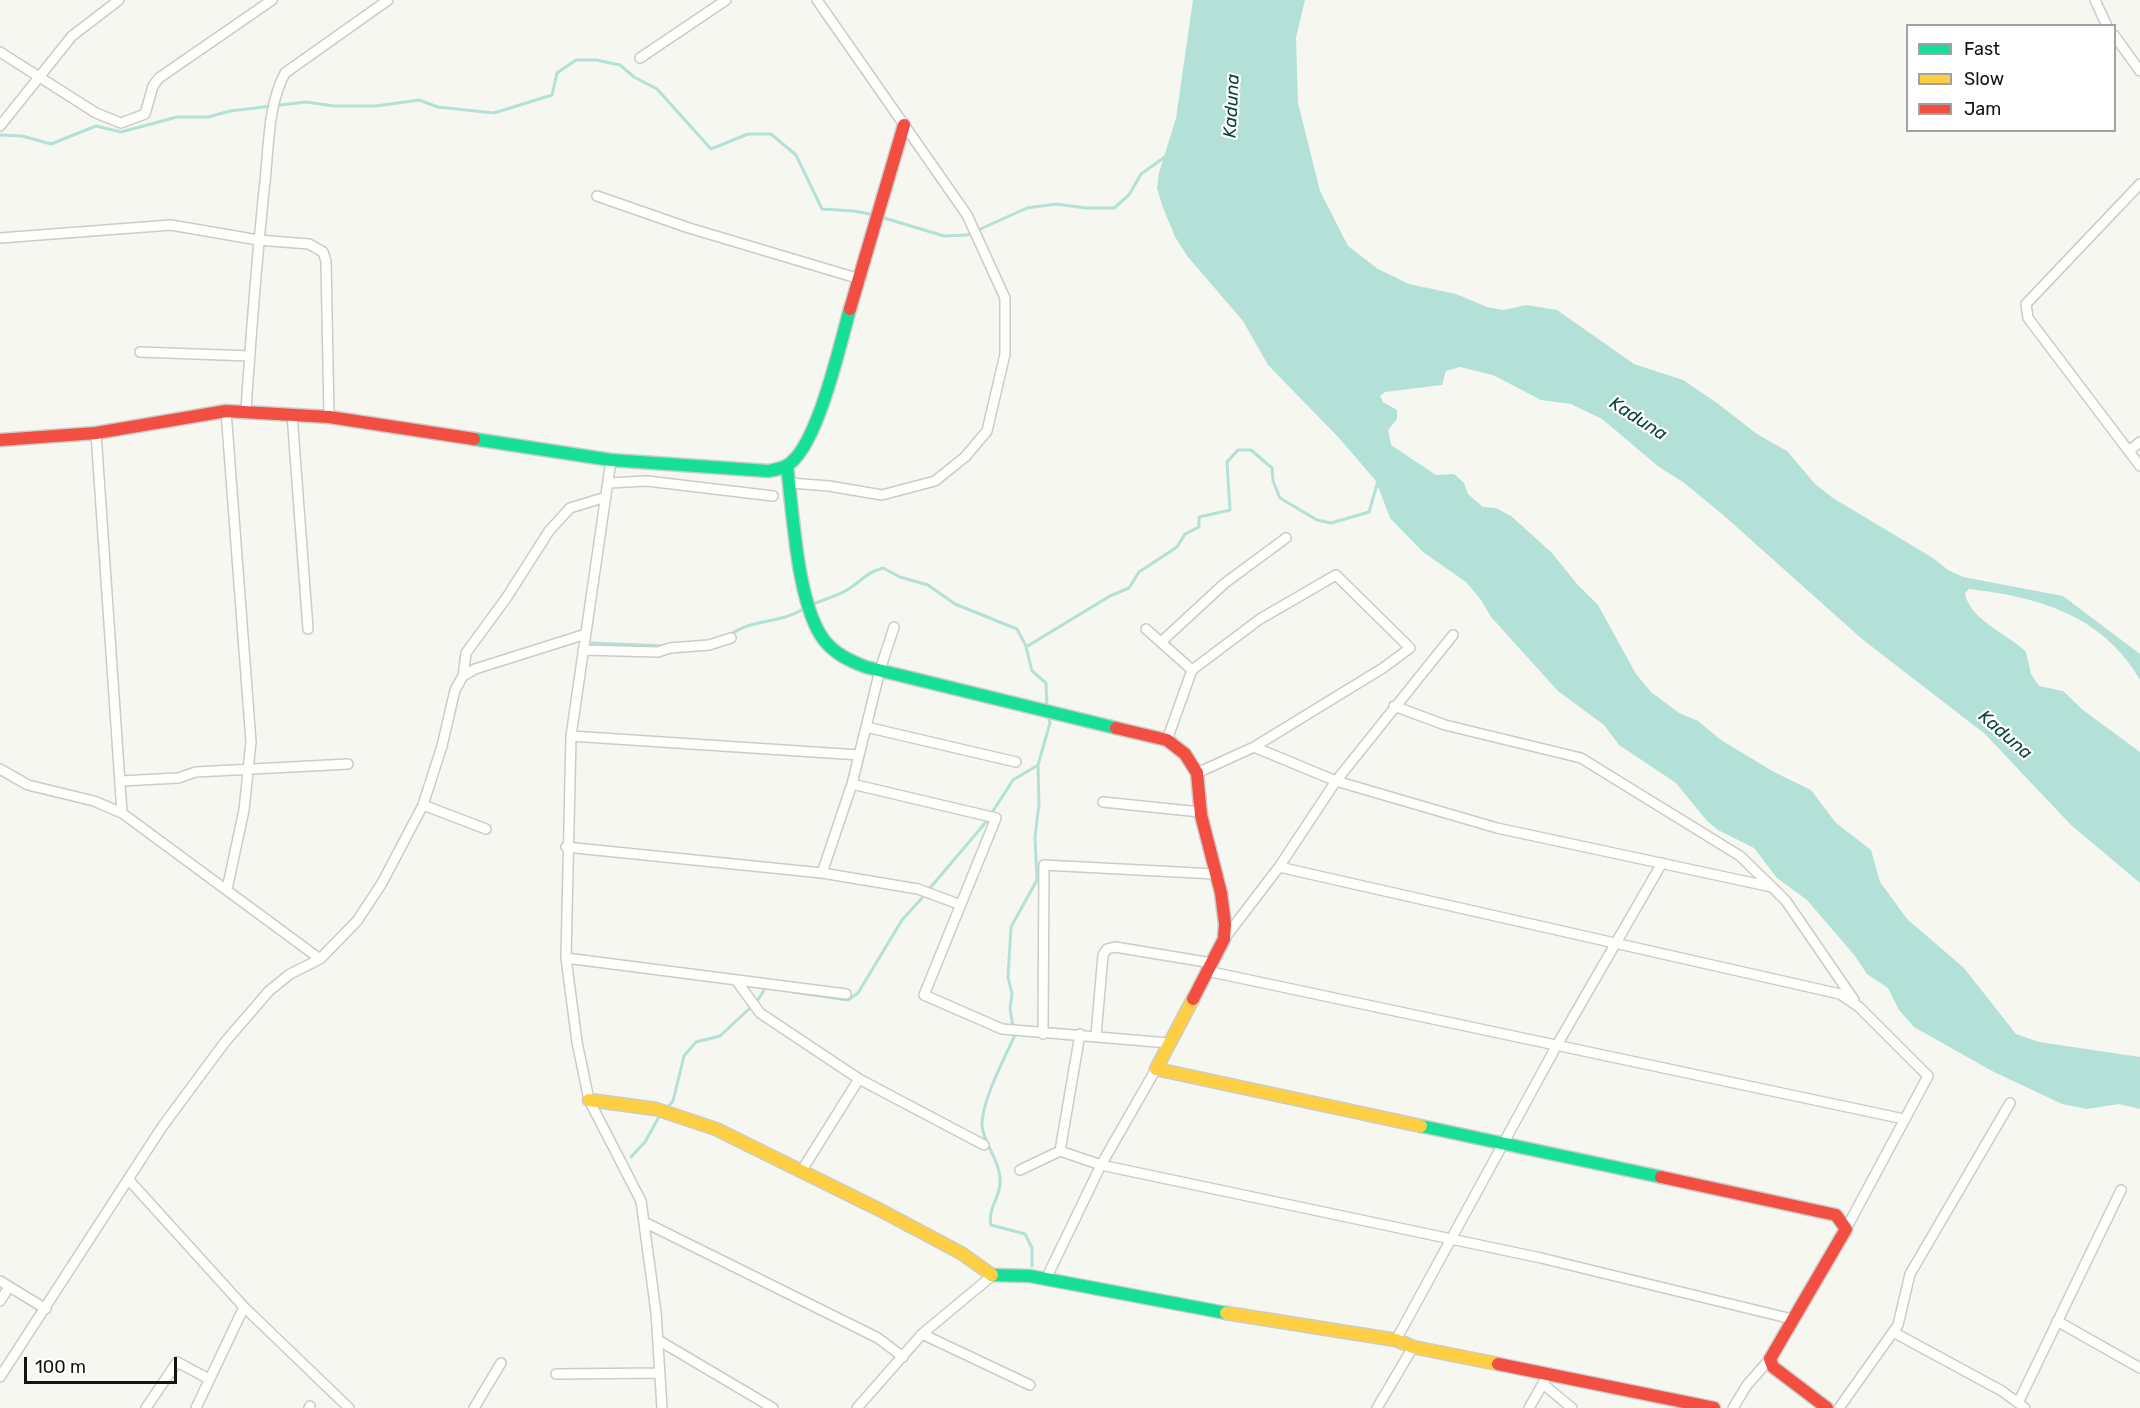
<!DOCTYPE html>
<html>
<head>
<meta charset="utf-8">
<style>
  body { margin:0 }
  #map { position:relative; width:2140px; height:1408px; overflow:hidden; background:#f6f7f0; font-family:Rubik,sans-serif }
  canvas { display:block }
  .legend { position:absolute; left:1906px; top:24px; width:210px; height:108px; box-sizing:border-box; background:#fff; border:2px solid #a1a19f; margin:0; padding:8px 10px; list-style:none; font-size:18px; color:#13140f }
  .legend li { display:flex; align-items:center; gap:12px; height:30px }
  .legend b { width:30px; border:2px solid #a1a19f }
  .scale { position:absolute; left:24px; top:1357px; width:153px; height:27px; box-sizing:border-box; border:3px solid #13140f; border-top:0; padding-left:8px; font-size:18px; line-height:21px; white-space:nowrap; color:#13140f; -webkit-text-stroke:4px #fff; paint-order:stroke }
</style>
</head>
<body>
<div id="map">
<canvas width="2140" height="1408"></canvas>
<ul class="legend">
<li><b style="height:8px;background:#16e098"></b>Fast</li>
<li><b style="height:8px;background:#ffcf43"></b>Slow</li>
<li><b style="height:8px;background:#f24e42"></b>Jam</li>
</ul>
<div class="scale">100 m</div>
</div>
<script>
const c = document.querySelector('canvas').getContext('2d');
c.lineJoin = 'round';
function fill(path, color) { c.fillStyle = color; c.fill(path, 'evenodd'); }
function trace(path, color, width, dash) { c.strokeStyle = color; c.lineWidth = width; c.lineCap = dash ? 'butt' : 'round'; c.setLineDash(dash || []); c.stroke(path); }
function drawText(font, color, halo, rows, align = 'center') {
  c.font = font + ' Rubik,sans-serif'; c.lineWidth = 4.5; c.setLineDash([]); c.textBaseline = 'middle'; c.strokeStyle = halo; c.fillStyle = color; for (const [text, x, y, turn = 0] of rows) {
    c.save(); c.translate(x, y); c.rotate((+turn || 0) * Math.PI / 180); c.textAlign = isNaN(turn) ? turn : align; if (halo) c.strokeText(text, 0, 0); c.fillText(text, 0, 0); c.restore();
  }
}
const water = new Path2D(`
  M1193,0H1305L1296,38L1298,103L1320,191L1348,246L1378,269L1409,284L1456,294L1487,307L1503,310L1527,305L1557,310L1634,364L1683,380L1717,403L1757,434L1787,451L1815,484L1833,498L1933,558L1948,570L1963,577L2063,596L2140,654V680C2103,615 2038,597 1969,589L1965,593C1969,620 2010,635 2026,652L2031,674L2039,686L2063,691L2083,710L2140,752V883L2071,825L1985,734L1862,639L1722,514L1683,482L1659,467L1602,419L1571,404L1541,400L1493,375L1460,367L1446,371L1442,385L1385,392L1380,396L1383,402L1397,410V419L1388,430L1391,445L1436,475L1454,474L1464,483L1468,494L1483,507L1496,508L1511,516L1552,553L1577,584L1598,605L1636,674L1651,692L1679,713L1698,721L1721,740L1774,772L1811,790L1836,823L1871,850L1880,882L1907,919L1964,968L2016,1034L2039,1042L2140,1057V1109L2119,1104L2087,1109L2062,1104L1992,1071L1914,1027L1899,1010L1888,988L1867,974L1855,956L1807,900L1777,878L1754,848L1718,830L1707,821L1676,783L1619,745L1604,725L1558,691L1491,617L1481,600L1466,582L1423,552L1390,518L1376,481L1339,438L1268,365L1243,321L1188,257L1175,237L1162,205L1157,188L1159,173L1176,118Z`);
const stream = new Path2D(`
  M0,135L22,136L51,144L96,126L121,132L177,117H208L230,111L306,102L334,106H376L419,100L438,107L494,113L552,95L557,73L576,60H596L620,65L634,77L657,89L711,149L748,134H771L796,155L822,209L854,211L875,215
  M881,217L944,236L967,235L1027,208L1056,204L1086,208H1114L1129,195L1141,174L1169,154
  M810,605C822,600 835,597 847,590C862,581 865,573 883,568L900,577L928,585L955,604L1017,629L1026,646
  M730,635C752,618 783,624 804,608
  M592,643L665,646
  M1047,708L1046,683L1032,671L1026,647L1110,596L1129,588L1139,572L1177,547L1185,534L1199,527V517L1230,510L1227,462L1238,450H1251L1272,468L1273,481L1280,498L1317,520L1331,523L1369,512L1378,481
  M993,811L1013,780L1038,765
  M930,888L986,822
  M793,992L848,1000L858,993L902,920L922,898
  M756,1003L766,987
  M1013,1027L1010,1008L1012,994L1008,977L1011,927L1037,880L1035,837L1039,804L1038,765L1050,723L1048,714
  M1015,1035C1005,1057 981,1102 982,1126C984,1144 999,1159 1000,1178C1002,1196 987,1208 991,1225L1025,1234L1032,1248V1266
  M665,1110L673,1101L684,1056L696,1042L720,1036L750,1008
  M631,1157L645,1142L660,1115`);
const street = new Path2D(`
  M2095,0L2107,26
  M2114,35L2140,71
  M0,52L96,113L121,123L145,114L153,86L159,78L272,0
  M640,58L726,0
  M0,126L72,36L119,0
  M2140,184L2026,304L2028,318L2140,466
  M597,196L689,228L860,279
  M0,238L171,225L258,240L309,244L323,252L326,261L329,417
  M140,352L250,356
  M246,410C251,334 257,257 265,181C269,145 268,105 285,73L388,0
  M226,411L251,742L244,810L227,889
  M292,414L308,629
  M96,433L122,813
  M2129,451L2140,442
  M611,460L571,736L566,958L577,1042L589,1100L641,1201L656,1312L662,1408
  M608,483L647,481L773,496
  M790,483L829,486L882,495L935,481L965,457L987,431L1005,354V298L967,215L817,0
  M1146,629L1192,670
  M1161,642L1225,583L1286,538
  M583,650L658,652L670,648L709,645L731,638
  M463,676L466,653L507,597L549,531L570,508L606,497
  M1394,706L1445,725L1581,758L1740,856L1770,885
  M866,727L1016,762
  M571,736L859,755
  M1167,740L1192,670L1260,619L1336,575L1410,648L1383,668L1254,747L1197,773
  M1254,747L1336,781L1497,828L1772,887L1786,901L1854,1000
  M0,769L28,785L94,801L122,813L320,959
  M121,781L178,778L196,772L348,764
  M852,784L996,818L924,995L1002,1029L1169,1043
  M1103,802L1200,812
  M423,805L486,829
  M566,847L822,873L918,889L961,905
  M1279,867L1840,994L1859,1007L1928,1076L1846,1229
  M822,873L852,784L880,670L894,627
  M1224,939L1279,867L1336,781L1453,635
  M566,958L846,994
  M1207,971L1904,1119
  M736,980L760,1013L859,1079L984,1145
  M1043,1034L1044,865L1215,874
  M1096,1035L1103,955L1107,949L1115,947L1212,963
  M1060,1151L1080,1034
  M802,1170L859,1079
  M1020,1170L1060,1151L1101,1165L1541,1258L1792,1319
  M128,1179L244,1307L349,1408
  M646,1223L878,1338L903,1357
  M1046,1279L1101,1165L1156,1069
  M0,1281L46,1309
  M0,1301L9,1287
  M2057,1321L2140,1368
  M1893,1332L2002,1391L2025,1408
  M922,1334L1030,1385
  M658,1340L773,1408
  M1396,1340L1557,1045L1662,863
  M556,1374L660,1373
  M0,1377L162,1127L225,1042L269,991L290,974L320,959L357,921L382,883L423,805L442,746L455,690L463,676L475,669L586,634
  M1543,1384L1572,1408
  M2018,1403L2121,1190
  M146,1408L177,1362L209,1379
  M196,1408L244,1307
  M309,1408L310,1406
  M474,1408L501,1363
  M857,1408L922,1334L993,1275
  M1377,1408L1413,1347
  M1529,1408L1549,1373
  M1733,1408L1747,1385L1770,1359
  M1839,1408L1898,1325L1910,1274L2010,1103`);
const fast = new Path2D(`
  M474,439L611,460L768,471C774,470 781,469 786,466C817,450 840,344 850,309
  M787,466C793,512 797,605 824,640C835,654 850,661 866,667L1116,728
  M1421,1126L1661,1177
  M992,1275L1030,1276L1226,1313`);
const slow = new Path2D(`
  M1193,999L1156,1069L1421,1126
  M589,1100L656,1109L716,1129L880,1210L961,1253L992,1275
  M1226,1313L1396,1340L1413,1347L1498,1364`);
const jam = new Path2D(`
  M850,309L904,125
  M0,440L96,433L226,411L329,417L474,439
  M1116,728L1167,740L1185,754L1197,773L1201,815L1221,893L1225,924L1224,939L1193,999
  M1661,1177L1836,1215L1846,1229L1770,1359L1773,1367L1827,1408
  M1498,1364L1714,1408`);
const waterNames = [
  ["Kaduna",1232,106,-87],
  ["Kaduna",1638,419,33],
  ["Kaduna",2005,735,41]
];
fill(water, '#b4e1d7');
trace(stream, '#b4e1d7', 3);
trace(street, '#cbccc7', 12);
trace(fast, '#cbccc7', 15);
trace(slow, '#cbccc7', 15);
trace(jam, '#cbccc7', 15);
trace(street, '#fefefd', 9);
trace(fast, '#16e098', 12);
trace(slow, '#ffcf43', 12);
trace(jam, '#f24e42', 12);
drawText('italic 18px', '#08443c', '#fff', waterNames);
</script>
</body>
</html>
